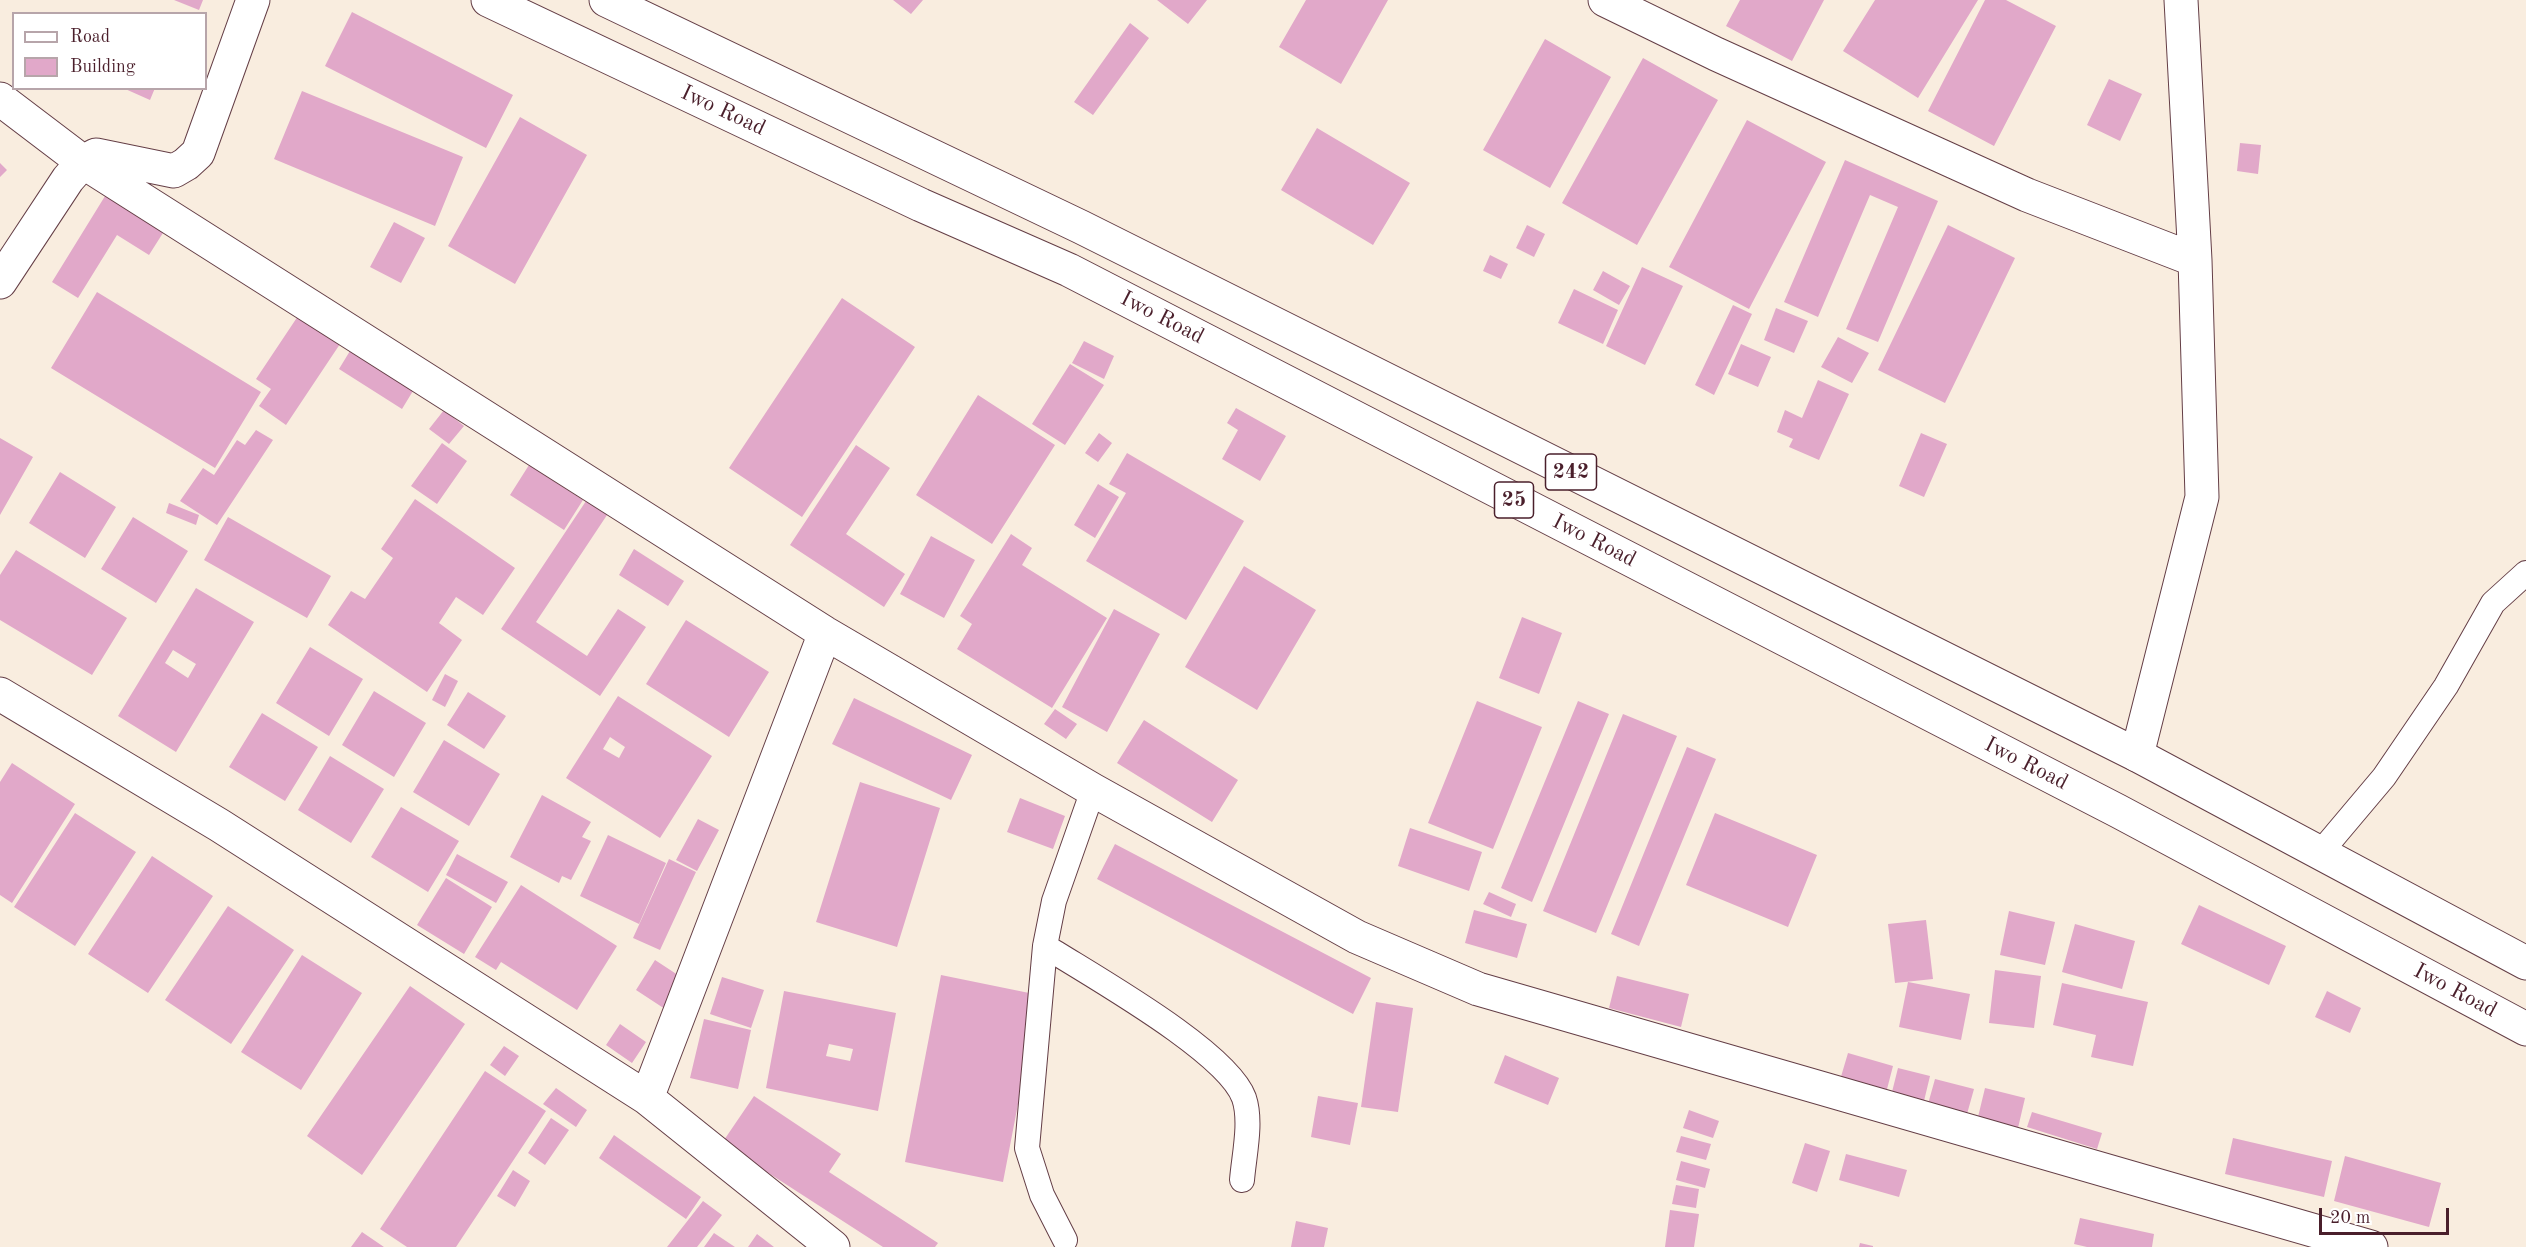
<!DOCTYPE html>
<html>
<head>
<meta charset="utf-8">
<style>
  body { margin:0 }
  #map { position:relative; width:2526px; height:1247px; overflow:hidden; background:#f9eddf; font-family:"Old Standard TT",serif }
  canvas { display:block }
  .legend { position:absolute; left:12px; top:12px; width:195px; height:78px; box-sizing:border-box; background:#fff; border:2px solid #b7a5aa; margin:0; padding:8px 10px; list-style:none; font-size:18px; color:#4a1f2b }
  .legend li { display:flex; align-items:center; gap:12px; height:30px }
  .legend b { width:30px; border:2px solid #b7a5aa }
  .scale { position:absolute; left:2319px; top:1208px; width:130px; height:27px; box-sizing:border-box; border:3px solid #4a1f2b; border-top:0; padding-left:8px; font-size:18px; line-height:21px; white-space:nowrap; color:#4a1f2b; -webkit-text-stroke:4px #fff; paint-order:stroke }
</style>
</head>
<body>
<div id="map">
<canvas width="2526" height="1247"></canvas>
<ul class="legend">
<li><b style="height:8px;background:#fff"></b>Road</li>
<li><b style="height:16px;background:#e1a8c9"></b>Building</li>
</ul>
<div class="scale">20 m</div>
</div>
<script>
const c = document.querySelector('canvas').getContext('2d');
c.lineJoin = 'round';
function fill(path, color) { c.fillStyle = color; c.fill(path, 'evenodd'); }
function trace(path, color, width, dash) { c.strokeStyle = color; c.lineWidth = width; c.lineCap = dash ? 'butt' : 'round'; c.setLineDash(dash || []); c.stroke(path); }
function drawText(font, color, halo, rows, align = 'center') {
  c.font = font + ' "Old Standard TT",serif'; c.lineWidth = 4.5; c.setLineDash([]); c.textBaseline = 'middle'; c.strokeStyle = halo; c.fillStyle = color; for (const [text, x, y, turn = 0] of rows) {
    c.save(); c.translate(x, y); c.rotate((+turn || 0) * Math.PI / 180); c.textAlign = isNaN(turn) ? turn : align; if (halo) c.strokeText(text, 0, 0); c.fillText(text, 0, 0); c.restore();
  }
}
const building = new Path2D(`
  M174,0H203L199,10Z
  M893,0H923L911,14Z
  M1157,0H1207L1188,24Z
  M1306,0H1388L1341,84L1279,47Z
  M1740,0H1824L1792,61L1726,26Z
  M1875,0H1978L1918,98L1843,51Z
  M1985,0H2006L2056,26L1994,146L1928,111Z
  M352,12L513,95L486,148L325,66Z
  M1130,23L1149,38L1093,115L1074,102Z
  M1545,39L1611,77L1550,188L1483,150Z
  M1643,58L1718,100L1637,245L1562,203Z
  M2109,79L2142,94L2120,141L2087,125Z
  M123,88H155L150,100Z
  M302,91L463,157L435,226L274,159Z
  M520,117L587,155L515,284L448,246Z
  M1747,120L1826,162L1749,309L1669,267Z
  M1317,128L1410,183L1373,245L1281,190Z
  M2240,143L2261,145L2258,174L2237,171Z
  M1845,160L1938,201L1878,342L1846,329L1898,207L1870,195L1818,317L1784,302Z
  M0,163L7,170L0,177Z
  M110,188L168,225L149,255L117,235L78,298L52,282Z
  M394,222L425,238L401,283L370,267Z
  M1527,225L1545,234L1534,257L1516,248Z
  M1948,225L2015,258L1945,403L1878,370Z
  M1490,255L1508,264L1501,279L1483,271Z
  M1642,267L1683,286L1645,365L1606,346Z
  M1603,271L1630,286L1619,305L1593,290Z
  M1574,289L1618,310L1603,344L1558,323Z
  M97,292L261,392L215,468L51,368Z
  M842,298L915,347L802,517L729,468Z
  M1733,305L1752,314L1714,395L1695,385Z
  M1776,308L1808,321L1794,353L1764,340Z
  M298,316L340,344L286,425L259,406L271,389L256,379Z
  M1838,337L1869,353L1852,383L1821,367Z
  M1084,341L1114,356L1104,379L1072,363Z
  M1741,344L1771,357L1758,387L1728,374Z
  M353,346L416,386L402,409L339,369Z
  M1070,364L1104,385L1065,445L1032,424Z
  M1818,380L1849,394L1819,460L1789,447L1793,439L1777,432L1785,410L1802,418Z
  M978,395L1055,445L992,544L916,495Z
  M1236,408L1286,436L1260,481L1222,459L1238,430L1227,423Z
  M444,410L464,426L449,444L429,429Z
  M256,430L273,440L217,525L180,501L203,468L214,475L237,440L245,445Z
  M1099,433L1112,443L1098,462L1085,453Z
  M1921,433L1947,444L1924,497L1899,486Z
  M0,438L33,457L0,515Z
  M442,443L467,461L437,504L411,486Z
  M856,445L890,468L846,534L905,574L884,607L790,545Z
  M1127,453L1244,521L1186,620L1086,561L1126,493L1109,484Z
  M529,465L583,500L564,530L510,495Z
  M60,472L116,507L85,558L29,523Z
  M1098,484L1119,497L1095,538L1074,525Z
  M415,499L515,568L483,615L456,597L439,623L462,640L427,692L328,625L351,591L365,599L393,558L381,549Z
  M586,501L607,515L536,622L587,656L618,609L646,627L600,696L501,629Z
  M169,503L199,515L196,525L166,513Z
  M133,517L188,551L156,603L101,569Z
  M228,517L331,576L307,618L204,560Z
  M1011,534L1032,548L1022,565L1107,618L1052,708L957,649L972,624L960,616Z
  M931,536L975,560L944,618L900,594Z
  M634,549L684,581L668,606L619,575Z
  M16,550L127,618L92,675L0,620V575Z
  M1244,566L1316,610L1257,710L1185,667Z
  M196,588L254,622L176,752L118,716ZM173,650L196,664L188,678L165,663Z
  M1114,609L1160,634L1107,732L1062,707Z
  M1522,617L1562,633L1539,694L1499,678Z
  M686,620L769,672L729,737L646,684Z
  M310,647L363,679L329,736L276,703Z
  M445,674L458,681L445,707L432,700Z
  M374,691L426,723L394,777L342,745Z
  M468,692L506,716L484,749L447,725Z
  M618,696L712,756L660,838L566,778ZM610,737L625,747L619,758L603,749Z
  M854,698L972,755L951,800L832,744Z
  M1477,701L1542,727L1493,849L1428,823Z
  M1578,701L1609,714L1532,902L1501,888Z
  M1055,709L1077,724L1066,739L1044,724Z
  M262,713L318,747L285,801L229,767Z
  M1623,714L1677,736L1596,933L1543,911Z
  M1144,720L1238,780L1212,822L1117,763Z
  M444,740L500,774L469,826L413,792Z
  M1687,747L1716,759L1639,946L1611,934Z
  M330,756L384,789L351,843L298,810Z
  M12,763L75,804L12,903L0,895V782Z
  M860,782L940,808L897,947L816,922Z
  M542,795L591,822L582,837L591,841L571,880L562,876L559,883L510,857Z
  M1020,798L1065,816L1053,849L1007,832Z
  M401,807L459,841L428,892L371,857Z
  M75,813L136,852L75,946L14,907Z
  M1715,813L1817,855L1788,927L1686,885Z
  M698,819L719,830L697,871L676,860Z
  M1410,828L1482,852L1469,891L1398,866Z
  M608,835L666,863L639,924L580,896Z
  M1115,844L1371,978L1353,1014L1097,879Z
  M457,854L508,882L496,903L446,875Z
  M152,856L213,896L148,993L88,954Z
  M669,859L696,872L660,950L633,938Z
  M446,878L492,907L464,954L417,925Z
  M521,885L617,946L577,1010L501,962L496,970L475,957Z
  M1489,892L1516,904L1511,917L1483,904Z
  M2199,905L2286,946L2269,985L2181,944Z
  M228,906L294,950L231,1044L165,1000Z
  M1474,910L1527,924L1517,958L1465,943Z
  M2009,911L2055,922L2045,965L2000,955Z
  M1926,920L1933,979L1895,983L1888,924Z
  M2075,924L2135,941L2122,989L2062,972Z
  M302,955L362,993L301,1090L241,1052Z
  M655,960L684,979L665,1009L636,990Z
  M1995,970L2041,976L2034,1028L1989,1023Z
  M941,975L1039,995L1003,1182L905,1162Z
  M1617,976L1689,994L1681,1027L1609,1008Z
  M722,977L764,990L751,1028L710,1014Z
  M1908,982L1970,994L1961,1040L1899,1027Z
  M2062,983L2148,1002L2133,1066L2091,1057L2096,1035L2053,1025Z
  M410,986L465,1024L362,1175L307,1136Z
  M784,991L896,1013L878,1111L766,1088ZM829,1044L853,1049L850,1061L826,1056Z
  M2327,991L2361,1008L2350,1033L2315,1017Z
  M1376,1002L1413,1008L1398,1112L1361,1107Z
  M704,1019L751,1030L738,1089L690,1078Z
  M620,1024L646,1042L632,1063L606,1045Z
  M504,1046L519,1056L505,1076L490,1065Z
  M1848,1053L1893,1066L1886,1093L1840,1080Z
  M1505,1055L1559,1078L1548,1105L1494,1083Z
  M1898,1068L1930,1076L1924,1101L1892,1092Z
  M485,1071L546,1111L456,1247H407L380,1229Z
  M1935,1079L1974,1089L1967,1114L1928,1104Z
  M556,1088L587,1110L576,1127L543,1104Z
  M1985,1088L2025,1098L2018,1128L1978,1117Z
  M754,1096L841,1154L829,1172L938,1243L935,1247H883L722,1143Z
  M1318,1096L1358,1103L1350,1145L1311,1137Z
  M1689,1110L1719,1121L1713,1138L1683,1128Z
  M2032,1112L2102,1133L2097,1149L2027,1127Z
  M551,1118L569,1130L545,1165L528,1153Z
  M614,1135L701,1197L686,1219L599,1158Z
  M1681,1136L1711,1144L1706,1160L1676,1152Z
  M2233,1138L2332,1161L2324,1197L2225,1174Z
  M1805,1143L1830,1151L1817,1192L1792,1183Z
  M1846,1154L1907,1170L1899,1197L1839,1180Z
  M2345,1156L2441,1183L2429,1227L2334,1201Z
  M1681,1161L1710,1169L1705,1188L1676,1180Z
  M513,1170L530,1181L515,1207L497,1196Z
  M1676,1185L1699,1189L1696,1208L1672,1204Z
  M703,1201L722,1215L697,1247H667Z
  M1670,1210L1699,1214L1694,1247H1665Z
  M2080,1218L2154,1234L2152,1247H2087L2074,1244Z
  M1296,1221L1328,1228L1324,1247H1291Z
  M362,1232L384,1247H351Z
  M714,1233L735,1247H704Z
  M757,1234L774,1247H748Z
  M1860,1243L1873,1246V1247H1859Z`);
const service = new Path2D(`
  M2320,853L2384,777L2446,686L2493,603L2526,573
  M1045,946C1090,975 1227,1051 1244,1098C1252,1122 1244,1155 1242,1180
  M1065,1240L1042,1195L1027,1148L1045,946L1054,901L1093,790`);
const minor = new Path2D(`
  M1605,0L1716,54L2027,195L2195,260
  M0,99L83,162L825,633L1093,790L1357,937L1478,989L2371,1247
  M0,282L68,179L83,162L96,155L174,171L186,164L198,153L253,0
  M0,694L219,825L647,1098L833,1247
  M2137,755L2202,497L2195,260L2181,0
  M647,1098L825,633`);
const primary = new Path2D(`
  M488,0L921,205L1069,270L2118,811L2526,1029
  M606,0L1081,227L2137,755L2526,963`);
const shields = [
  [1571,472,51],
  [1514,500,39]
];
const shieldNames = [
  ["242",1571,472],
  ["25",1514,500]
];
const streetNames = [
  ["Iwo Road",723,111,25],
  ["Iwo Road",1162,318,27],
  ["Iwo Road",1594,541,27],
  ["Iwo Road",2026,764,27],
  ["Iwo Road",2455,991,28]
];
fill(building, '#e1a8c9');
trace(service, '#643e46', 26);
trace(minor, '#643e46', 35);
trace(primary, '#643e46', 35);
trace(service, '#fff', 24);
trace(minor, '#fff', 33);
trace(primary, '#fff', 33);
for (const [x, y, w] of shields) { const box = new Path2D(); box.roundRect(x - w / 2, y - 18, w, 36, 4.5); c.fillStyle = '#fff'; c.fill(box); trace(box, '#4a1f2b', 1.5); }
drawText('bold 21px', '#4a1f2b', null, shieldNames);
drawText('22px', '#4a1f2b', '#fff', streetNames);
</script>
</body>
</html>
